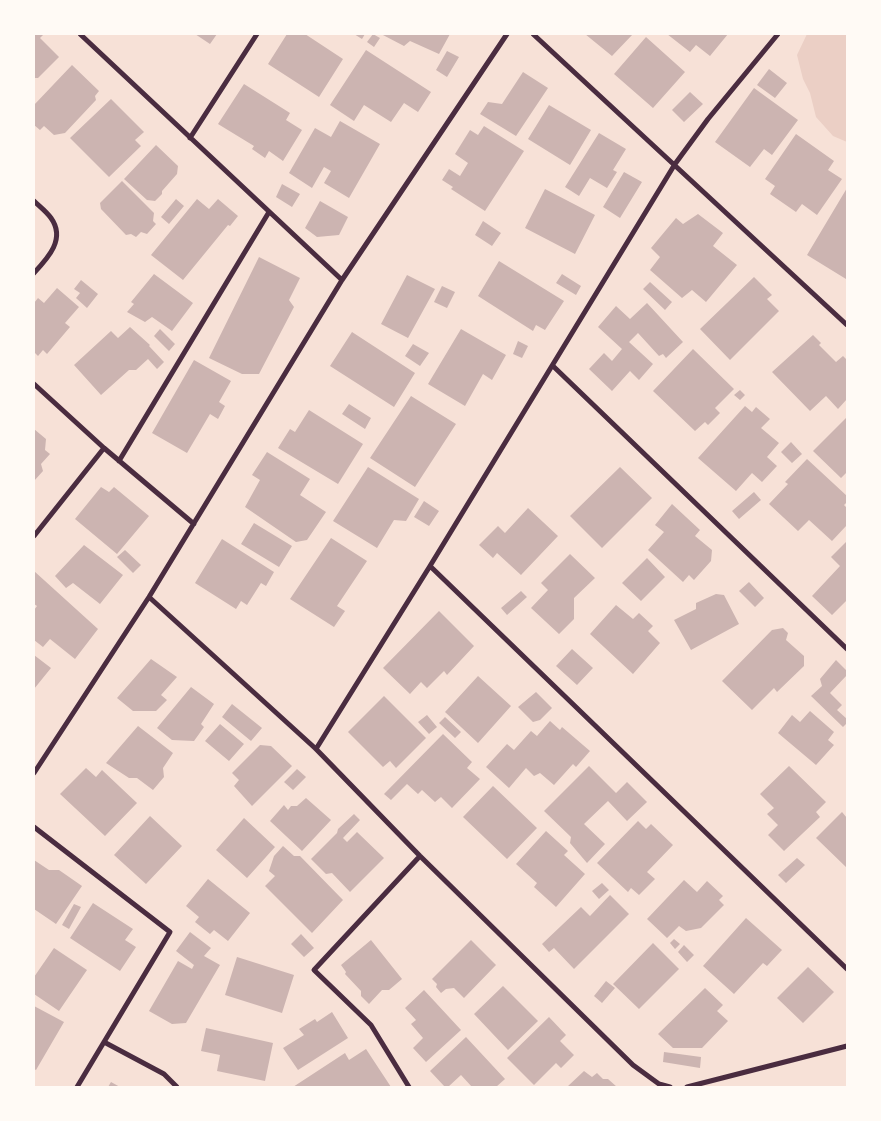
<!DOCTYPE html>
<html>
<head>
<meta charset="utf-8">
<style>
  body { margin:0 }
  #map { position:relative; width:881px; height:1121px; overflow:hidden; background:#f7e1d7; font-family:Figtree,sans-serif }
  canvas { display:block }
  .frame { position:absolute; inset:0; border:35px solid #fffaf5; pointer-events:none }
</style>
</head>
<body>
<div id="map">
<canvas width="881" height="1121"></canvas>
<div class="frame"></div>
</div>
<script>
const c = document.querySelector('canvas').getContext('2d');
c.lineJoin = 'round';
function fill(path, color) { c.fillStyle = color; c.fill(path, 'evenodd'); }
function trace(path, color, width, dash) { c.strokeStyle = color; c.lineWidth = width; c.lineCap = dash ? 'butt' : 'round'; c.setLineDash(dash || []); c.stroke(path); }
const green = new Path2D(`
  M807,34H847V142L833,136L816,117L810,93L803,79L797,55Z`);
const building = new Path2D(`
  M34,34H44L40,38L59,57L38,78H34Z
  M195,34H217L210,44Z
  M287,34H305L343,59L319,97L268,64Z
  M354,34H365L362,39Z
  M373,34L380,38L374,47L367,42Z
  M381,34H450L439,54L410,41L404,46Z
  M585,34H633L612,56Z
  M667,34H728L710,56L696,45L690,52Z
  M646,37L685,72L653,108L614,74Z
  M366,50L431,92L418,112L404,103L391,122L364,105L354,121L330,105Z
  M447,51L459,57L447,77L436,70Z
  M72,65L99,91L95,96L96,100L65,133L54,135L44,126L40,130L34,125V105Z
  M769,69L787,83L775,98L757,85Z
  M523,72L548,88L516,136L480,114L488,102L502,104Z
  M244,84L290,113L286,120L302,130L283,161L269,151L265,158L252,149L254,146L218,124Z
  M754,88L798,120L772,155L764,149L750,167L715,142Z
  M690,92L703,104L684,122L672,110Z
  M111,99L144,132L135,140L141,146L109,177L70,138Z
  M549,105L591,130L570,165L528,139Z
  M340,121L380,144L349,198L324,183L331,171L324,167L312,188L289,173L315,128L331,137Z
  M484,126L524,151L485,211L451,189L453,187L442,180L449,169L460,176L468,163L455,154L470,130L478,135Z
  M599,133L626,149L613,170L617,172L607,188L590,178L579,196L565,187Z
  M796,134L834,161L828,170L842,179L817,215L802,204L796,212L770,194L775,186L765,179Z
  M156,145L178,166L177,174L162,191V194L155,201L147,200L124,179Z
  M624,172L642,182L620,218L603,207Z
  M122,181L154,213L153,221L156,224L147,234L141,232L136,237L131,234L126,235L101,209L100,203Z
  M282,184L300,194L292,207L276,197Z
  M847,188V276L846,279L807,255Z
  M545,189L595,215L575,254L525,228Z
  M176,199L184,206L169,224L161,217Z
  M197,199L209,209L218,199L238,216L230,226L228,225L183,280L151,255Z
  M320,201L348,217L339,235L317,237L305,228Z
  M698,214L723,233L713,246L737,265L706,302L692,290L682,298L650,270L660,257L651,248L676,218L683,224Z
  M483,221L501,233L492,246L475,235Z
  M259,257L300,278L289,300L294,307L259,374H242L209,358Z
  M499,261L564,301L545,330L536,325L533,331L478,296Z
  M154,274L193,303L172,331L152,317L145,322L127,312L134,304L131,302Z
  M562,274L581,286L576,295L556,283Z
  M407,275L435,289L408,338L381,324Z
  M754,277L772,295L767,299L779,311L730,360L700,329Z
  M81,280L98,294L87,308L76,298L80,293L74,289Z
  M650,282L672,302L665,310L643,289Z
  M442,286L455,292L447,308L434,302Z
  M57,288L79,307L65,323L70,327L47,354L43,350L38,356L34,352V303L38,298L44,303Z
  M647,303L683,342L666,358L663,354L659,356L638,333L629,342L653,364L639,380L630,371L612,391L589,369L604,353L612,361L622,349L598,327L616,306L630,319Z
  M130,327L150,345L149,346L164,362L157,369L148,359L136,370H129L101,395L74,365L111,331L118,338Z
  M160,329L175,344L169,351L154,336Z
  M461,329L506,355L492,380L483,374L465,406L428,384Z
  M352,332L415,373L394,407L330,366Z
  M813,335L821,343L819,345L836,362L843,356L847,360V399L838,409L826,396L810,411L772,372Z
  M518,341L528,346L522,358L513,354Z
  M413,344L429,353L420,366L405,356Z
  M693,349L734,389L715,408L720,413L708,425L705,422L695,431L653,391Z
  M194,360L231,381L219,402L225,406L218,419L210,414L187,453L152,433Z
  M740,390L745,395L740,400L734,395Z
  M411,396L456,424L415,487L370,458Z
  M349,404L371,418L365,429L342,414Z
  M745,406L752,412L756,407L770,419L761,428L779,443L767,457L777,466L762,482L752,473L736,491L698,458Z
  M309,410L363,444L338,484L278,448L290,429L295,432Z
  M847,417V472L841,478L813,451Z
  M34,429L46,439L45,450L50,454L41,464L43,471L34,481Z
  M791,442L802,454L792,463L781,452Z
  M267,452L310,479L300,495L326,512L307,540L296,542L245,507L260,480L252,475Z
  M807,459L847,496V502L844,505L847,508V525L832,541L809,520L798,531L769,504L788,484L785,482Z
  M368,467L419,499L406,521L394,520L377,548L333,521Z
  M620,467L652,498L602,548L570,516Z
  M101,487L109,492L114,487L149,516L117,554L75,519Z
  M754,492L761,500L739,519L732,511Z
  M424,501L439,511L429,526L414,517Z
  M672,504L700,530L695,536L712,550L711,561L694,580L689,575L683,582L648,550L664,532L655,525Z
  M528,508L558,536L521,575L497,553L493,558L479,545L498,526L505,533Z
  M254,523L292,546L279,567L241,544Z
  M331,538L367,561L337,606L345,611L334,627L290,599Z
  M222,539L274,572L266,586L261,583L247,605L241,601L236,609L195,583Z
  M847,541V600L832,615L812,596L840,566L831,557Z
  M84,545L123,575L100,604L73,583L66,588L55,576Z
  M125,550L141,565L133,573L117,557Z
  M570,554L595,578L574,598V619L559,634L531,608L548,590L541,583Z
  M647,558L665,577L641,601L622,583Z
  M34,571L98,629L75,659L50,639L43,647L34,640V610L37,606L34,604Z
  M749,582L764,598L755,607L739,591Z
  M521,591L527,597L507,615L501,608Z
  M716,594L724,595L739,624L691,650L674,620L696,609V603Z
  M616,605L633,619L639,613L653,626L648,631L660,643L633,674L590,634Z
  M439,611L474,646L447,675L444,671L427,688L421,682L410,694L383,668Z
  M783,628L788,633L786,640L804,656V666L777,692L774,688L752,710L722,681L772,630Z
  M572,649L593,668L577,685L556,666Z
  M34,655L51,668L34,689Z
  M151,659L177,677L161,695L167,700L156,711H133L117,698Z
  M836,660L847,671V675L830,693L842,705L837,710L847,719V723L843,727L811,696L822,686L820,679Z
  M478,676L511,706L478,743L445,712Z
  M191,687L214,704L201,724L204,727L194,741L172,740L157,728Z
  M536,692L552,708L540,720L533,722L518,707Z
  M384,696L426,738L396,768L390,761L383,767L348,732Z
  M232,704L262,728L251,741L222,717Z
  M810,711L834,732L828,740L834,745L816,765L778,733L792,715L800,722Z
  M427,715L437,727L429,734L418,722Z
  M445,717L461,732L455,738L439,723Z
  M550,721L560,730L562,727L590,751L576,767L573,764L554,785L540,773L534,776L526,768L509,788L486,767L507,744L514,750L531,731L537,736Z
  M220,724L244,744L229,761L205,741Z
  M138,726L173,753L163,768L164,777L153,790L137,778H129L106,763Z
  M443,734L472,762L467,768L480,779L452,808L441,797L435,802L422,790L418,794L407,784L391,800L384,794Z
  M260,745L271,746L292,766L252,806L234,786L239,780L232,773Z
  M589,766L616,793L627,782L647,802L627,821L608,801L584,824L605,844L587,863L570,843L571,837L544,811Z
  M789,766L826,802L816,812L820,817L784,851L768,835L778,825L767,814L774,808L760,794Z
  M86,768L96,777L102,770L137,803L105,836L60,794Z
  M297,769L306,777L293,790L284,782Z
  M493,786L537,828L507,859L463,817Z
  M306,798L331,820L302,851L270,821L284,805L288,810L291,806H297Z
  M842,812L847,818V868L816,838Z
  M354,814L360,820L343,838L347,842L357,832L384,858L350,892L332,873L326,874L311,859L337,833L338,829Z
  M150,816L182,846L146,884L114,855Z
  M244,818L275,847L247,878L216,850Z
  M638,821L646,829L651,824L673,845L647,872L655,879L639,895L631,888L628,892L597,863Z
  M546,831L568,851L564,855L585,874L556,907L534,887L537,883L516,864Z
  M283,846L294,856H300L343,900L312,933L265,886L275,876L269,871L274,856Z
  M797,858L805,865L786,883L778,875Z
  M34,860L49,870H59L82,886L56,924L34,909Z
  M208,879L250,913L228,941L214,930L210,934L195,922L199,917L186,906Z
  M684,880L697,892L707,881L723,896L719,900L724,905L701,928L686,931L679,926L667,938L647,919Z
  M602,883L609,890L599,899L592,891Z
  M610,895L629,914L574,969L554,948L549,952L542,944L581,907L590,916Z
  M93,903L133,929L125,940L136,947L120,971L70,938Z
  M74,904L81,907L69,929L62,925Z
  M746,918L782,950L767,966L763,963L734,994L703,966Z
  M190,932L211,948L204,956L220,965L186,1023L172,1024L149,1011L178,961L192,969L194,965L176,951Z
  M301,934L314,948L304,957L291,944Z
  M674,939L680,944L675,949L670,943Z
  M371,940L402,979L389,990H382L369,1004L361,996V991L345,974L346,972L341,965Z
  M471,940L496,965L464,998L454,988L446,989L441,993L436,987L437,984L432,979Z
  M653,943L679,969L639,1009L613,984Z
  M684,945L694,955L687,962L678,952Z
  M54,948L87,970L59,1011L34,994V977Z
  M237,957L294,975L282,1013L225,995Z
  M808,967L834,992L803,1023L777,998Z
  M606,981L615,988L602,1003L594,996Z
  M503,986L538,1021L508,1050L474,1014Z
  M705,988L723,1005L717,1011L728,1021L702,1048H673L658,1034Z
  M424,990L461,1030L426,1062L413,1048L423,1038L411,1024L416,1020L405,1008Z
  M34,1006L64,1022L36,1070L34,1069Z
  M332,1012L348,1038L298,1070L283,1048L304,1035L299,1029L315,1019L317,1022Z
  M549,1017L566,1035L560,1041L574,1055L561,1068L556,1063L534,1085L507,1058Z
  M206,1028L273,1043L265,1081L217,1071L220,1055L201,1051Z
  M466,1037L505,1079L496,1087H472L461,1075L448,1087H445L430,1071Z
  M366,1049L391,1087H293L345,1053L349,1060Z
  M664,1052L701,1057L700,1068L663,1062Z
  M584,1071L592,1077L597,1073L603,1079H608L617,1087H567Z
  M111,1082L120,1087H108Z`);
const minor = new Path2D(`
  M80,34L342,280
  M533,34L847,325
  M190,138L257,34
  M34,201C39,206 46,211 51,218C66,239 48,258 34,273
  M553,366L847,649
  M34,384L104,448L194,524
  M119,461L269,212
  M34,536L104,448
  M430,566L847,969
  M149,597L316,749L420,856L633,1065L659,1084L670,1087
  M316,749L430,566L675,164L708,119L778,34
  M34,773L149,597L342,280L507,34
  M34,827L170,932L77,1087
  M104,1042L164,1074L177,1087
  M409,1087L371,1025L314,970L420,856
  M687,1087L847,1046`);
fill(green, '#ebcfc5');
fill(building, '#ccb4b1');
trace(minor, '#4a2c40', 5);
</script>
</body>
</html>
